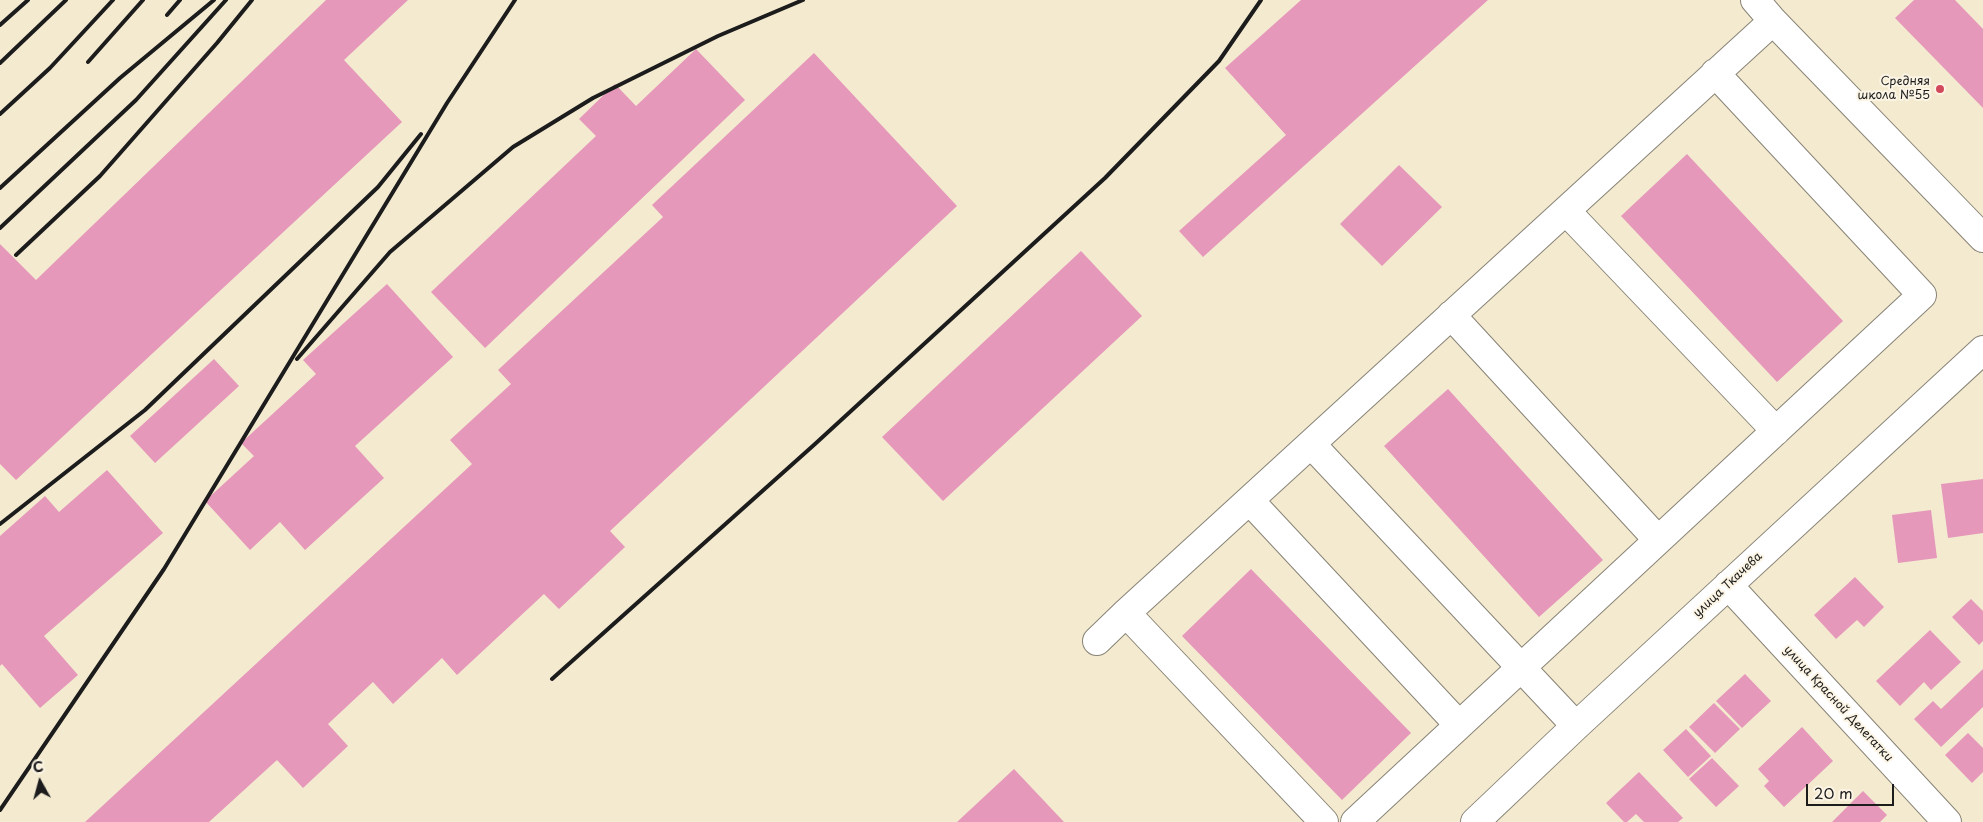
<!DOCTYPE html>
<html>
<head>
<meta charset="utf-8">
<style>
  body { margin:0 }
  #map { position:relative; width:1983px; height:822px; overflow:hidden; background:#f3ead0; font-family:"Playpen Sans",sans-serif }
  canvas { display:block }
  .north { position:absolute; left:15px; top:757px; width:50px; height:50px; -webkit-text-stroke:4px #fcf5e5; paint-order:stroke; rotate:353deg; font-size:14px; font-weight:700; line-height:20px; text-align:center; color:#1c1c1c }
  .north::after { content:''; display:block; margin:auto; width:18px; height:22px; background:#1c1c1c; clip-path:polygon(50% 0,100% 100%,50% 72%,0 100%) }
  .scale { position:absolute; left:1806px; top:784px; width:88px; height:22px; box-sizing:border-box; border:2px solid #1c1c1c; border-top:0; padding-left:6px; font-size:15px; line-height:18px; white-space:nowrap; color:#1c1c1c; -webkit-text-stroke:4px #fcf5e5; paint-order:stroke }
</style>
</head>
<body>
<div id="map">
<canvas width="1983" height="822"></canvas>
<div class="north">С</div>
<div class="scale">20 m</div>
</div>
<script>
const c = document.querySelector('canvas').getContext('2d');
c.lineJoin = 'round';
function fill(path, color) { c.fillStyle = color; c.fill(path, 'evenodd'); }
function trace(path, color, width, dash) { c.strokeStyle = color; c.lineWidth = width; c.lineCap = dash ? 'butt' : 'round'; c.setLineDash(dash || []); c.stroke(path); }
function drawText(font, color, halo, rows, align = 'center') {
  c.font = font + ' "Playpen Sans",sans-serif'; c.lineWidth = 4; c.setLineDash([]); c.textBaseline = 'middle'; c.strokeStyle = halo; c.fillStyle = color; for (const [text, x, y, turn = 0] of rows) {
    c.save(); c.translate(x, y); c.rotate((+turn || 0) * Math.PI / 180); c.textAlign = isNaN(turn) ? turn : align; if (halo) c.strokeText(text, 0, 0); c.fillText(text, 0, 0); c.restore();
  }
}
const building = new Path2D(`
  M326,0H408L344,60L402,122L16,480L0,464V244L36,280Z
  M1301,0H1488L1203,257L1179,231L1286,135L1225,68Z
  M1914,0H1955L1983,29V108L1895,18Z
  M696,49L745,100L485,348L431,292L596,136L579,119L615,84L636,106Z
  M814,53L957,206L610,531L625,547L559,609L544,594L457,675L442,658L393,704L373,682L328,724L348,746L303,788L277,760L209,822H85L472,464L450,440L511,384L498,370L663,217L652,205Z
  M1687,154L1843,321L1777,382L1621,216Z
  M1399,165L1442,207L1382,266L1340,224Z
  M1081,251L1142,316L943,501L882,437Z
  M387,284L453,357L355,446L384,478L305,550L280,522L250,550L205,501L254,456L241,443L316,374L303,360Z
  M214,359L239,386L155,463L130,436Z
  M1448,389L1603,560L1539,617L1384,446Z
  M107,470L163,533L44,636L78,675L40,708L2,664L0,666V536L45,496L59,512Z
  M1983,479V533L1948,538L1941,484Z
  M1931,510L1937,558L1898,563L1892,515Z
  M1251,569L1411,733L1342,800L1182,636Z
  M1855,577L1884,607L1864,627L1857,620L1836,639L1814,615Z
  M1971,599L1983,611V641L1979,645L1952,617Z
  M1930,630L1961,662L1931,690L1924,682L1900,706L1876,681Z
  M1983,669V707L1941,747L1914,719L1933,701L1941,709Z
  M1745,674L1771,701L1742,728L1716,701Z
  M1714,703L1740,729L1715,753L1689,727Z
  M1802,727L1833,761L1784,807L1764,786L1769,781L1758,769Z
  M1686,729L1711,756L1688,777L1663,750Z
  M1968,733L1983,748V772L1972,783L1945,755Z
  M1712,758L1739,786L1716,807L1689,779Z
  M1014,769L1064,822H957Z
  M1639,772L1683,818L1678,822H1644L1636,814L1627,822H1624L1606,803Z
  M1863,791L1887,815L1880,822H1832Z`);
const minor = new Path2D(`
  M1755,0L1773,21L1983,238
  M1566,211L1776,431
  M1451,315L1658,540
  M1311,444L1576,726
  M1250,501L1459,725
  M1728,585L1947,822
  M1126,613L1324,822
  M1097,641L1126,613L1773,21
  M1355,822L1922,295L1715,73
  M1475,822L1576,726L1983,350`);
const rail = new Path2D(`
  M167,15L180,0
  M0,25L28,0
  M88,62L143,0
  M0,63L66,0
  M0,114L50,68L113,0
  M0,188L120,78L214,0
  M0,228L136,100L226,0
  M16,255L100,176L217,43L252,0
  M297,359L390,252L513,147L593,98L718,36L803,0
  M0,524L145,410L378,187L421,134
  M552,679L815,444L1105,178L1219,61L1261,0
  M0,810L164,569L447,103L515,0`);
const markers = [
  [1940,89,5,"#d1495b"]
];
const poiNames = [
  ["Средняя",1930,82],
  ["школа №55",1930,96]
];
const streetNames = [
  ["улица Ткачева",1728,585,-43],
  ["улица Красной Делегатки",1838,704,47]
];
fill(building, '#e598b9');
trace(minor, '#888376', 30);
trace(minor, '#fff', 28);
trace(rail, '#1c1c1c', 4);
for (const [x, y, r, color] of markers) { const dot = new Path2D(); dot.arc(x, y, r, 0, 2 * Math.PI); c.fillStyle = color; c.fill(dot); trace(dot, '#fcf5e5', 2); }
drawText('12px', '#1c1c1c', '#fcf5e5', poiNames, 'right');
drawText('12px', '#1c1c1c', '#fcf5e5', streetNames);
</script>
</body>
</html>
